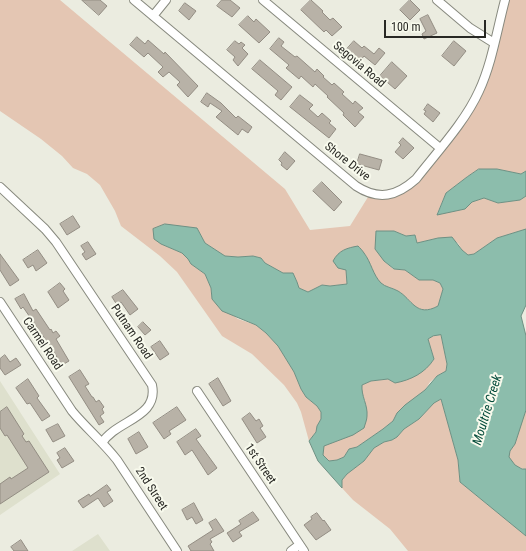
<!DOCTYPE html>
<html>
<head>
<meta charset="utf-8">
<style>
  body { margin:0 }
  #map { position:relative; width:526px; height:551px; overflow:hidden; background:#ebece0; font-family:"Roboto Condensed",sans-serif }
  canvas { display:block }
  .scale { position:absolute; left:384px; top:20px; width:102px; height:18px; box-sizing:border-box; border:2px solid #282824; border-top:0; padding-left:5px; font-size:12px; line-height:14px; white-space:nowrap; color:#282824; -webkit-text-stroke:3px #f8faed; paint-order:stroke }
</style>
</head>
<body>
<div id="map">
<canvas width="526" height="551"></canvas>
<div class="scale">100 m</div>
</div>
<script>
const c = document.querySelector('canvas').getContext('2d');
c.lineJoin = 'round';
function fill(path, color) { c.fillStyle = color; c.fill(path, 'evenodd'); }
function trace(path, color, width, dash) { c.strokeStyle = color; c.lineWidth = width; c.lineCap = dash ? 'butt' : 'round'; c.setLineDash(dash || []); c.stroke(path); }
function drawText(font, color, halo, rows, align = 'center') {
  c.font = font + ' "Roboto Condensed",sans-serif'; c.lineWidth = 4; c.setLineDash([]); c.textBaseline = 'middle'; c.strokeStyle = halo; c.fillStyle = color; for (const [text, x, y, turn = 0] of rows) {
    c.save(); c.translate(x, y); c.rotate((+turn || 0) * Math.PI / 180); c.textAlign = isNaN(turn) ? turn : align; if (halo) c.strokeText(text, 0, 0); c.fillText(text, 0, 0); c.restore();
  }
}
const built = new Path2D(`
  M0,381L60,474L0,515Z
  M98,534L110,551H72Z`);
const green = new Path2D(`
  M0,0H60L285,189L310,230L350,226L368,197L388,198L404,192L480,97L509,0H526V171L521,174L497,169H479L467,177L446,193L437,214L465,209L472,202L484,198L498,203L520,200L526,196V229L497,238L474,254L468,255L462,250L458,243L438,238L417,243L415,235L406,236L394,231L384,261L393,269L405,270L419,280H433L440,283L443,289L438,306C416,318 412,300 398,291C393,288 386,287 381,284C373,277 369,263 365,254L346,270L347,284L330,286L322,285L308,292L299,288L297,282L293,273H283L265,263L261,258L253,256L238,257L225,256L205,243L197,228L161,244L182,253L188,259L191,264L205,274L211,288L212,299L238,319L256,325L266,333L278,346L294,372L301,389L306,397L317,406L321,412V419L317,426L316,432L309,441L301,412L297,403L284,385L252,354L222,336L177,272L160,256L121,226L115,211L100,185L87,174L73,168L62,156L41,139L0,111Z
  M441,335L447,364L446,371L437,376L430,382L425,390L397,413L393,421L383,429L357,447L349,449L344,457L337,460L329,461L323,455V446L347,437L365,401L362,393V385L371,381L389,379L395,383C411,377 423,374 434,359L428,339L433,336Z
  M441,399L458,460L460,482L526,536V551H408L390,529L353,500L342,488V480L347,474L364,461L374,448L384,442L392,440L397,437L404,429L419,419L434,403Z
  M526,410V469C520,469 511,464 509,457C508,451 513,448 515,443C519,432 520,421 526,410Z`);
const water = new Path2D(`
  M479,169H497L521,174L526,171V196L520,200L498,203L484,198L472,202L465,209L437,215L446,193L467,177Z
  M165,224L197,228L205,243L225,256L238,257L253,256L261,258L265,263L283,273H293L297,282L299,288L308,292L322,285L330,286L347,284L346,270L338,268L333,261C339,250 347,248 358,246C360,248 362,250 364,253C371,262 373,275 381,283C385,287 393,288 398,291C412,299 416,318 438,306L443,289L440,283L433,280H419L405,270L394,269L384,261L375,249L376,231H394L406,236L415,235L417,243L438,238L452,237L462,250L468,255L474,254L497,238L526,229V305L521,316L526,336V410L515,444L510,451L509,457L515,465L522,469H526V536L460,482L458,460L441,399L434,403L419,419L404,429L397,437L392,440L384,442L374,448L364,461L347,474L342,480V488L318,461L309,441L316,432L317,426L321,419V412L317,406L306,397L301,389L294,372L278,346L266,333L256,325L222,311L212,299L211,288L205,274L191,264L188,259L182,253L161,244L154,239L153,229ZM441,335L447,364L446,371L437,376L425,390L405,405L397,413L393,421L383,429L357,447L349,449L344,457L337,460L329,461L323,455L324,446L353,435L364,428C365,424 367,420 367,416C368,405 361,396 362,385L371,381L388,379L395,383C411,380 425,373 434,359L428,339L433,336Z`);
const building = new Path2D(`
  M82,0H100L107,6L99,15Z
  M222,0H230L240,8L232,17L217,6Z
  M311,0L323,11L322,12L330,20L333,18L342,27L332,36L326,30L324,32L301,10Z
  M410,0L420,10L410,20L400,10Z
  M185,3L196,11L189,20L179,11Z
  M428,15L437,33L424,39L422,34L426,31L420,19Z
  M248,16L254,22L256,19L270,32L259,43L239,25Z
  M137,37L145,44L148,40L164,54L165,52L198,86L188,97L177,85L180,82L169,72L163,77L158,72L163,67L148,53L144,57L130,45Z
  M279,38L284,42L281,46L295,57L297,56L315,72L317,69L324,76L323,77L332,85L334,83L344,92L342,94L353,104L355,101L363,108L358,112L364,117L355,127L343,115L344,113L327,97L328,96L315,84L313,87L301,76L299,79L286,68L289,65L270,49Z
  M235,41L239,44L241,42L245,45L242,48L248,54L238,66L233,60L235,57L227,50Z
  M354,41L362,48L364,46L374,54L379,48L385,53L375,65L364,56L360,61L347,49Z
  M454,41L466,51L454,66L442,56Z
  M260,60L292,87L281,100L275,95L278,91L252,69Z
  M392,62L407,76L395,89L380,76Z
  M207,93L221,103L236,118L238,116L252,127L248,133L242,129L238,135L216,117L222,111L210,103L208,107L201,102Z
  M300,95L313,105L309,109L318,117L322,113L331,121L329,123L336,129L329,138L290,107Z
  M428,104L440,113L433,122L424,114L426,111L424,110Z
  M403,138L414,148L403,159L395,152L401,145L399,143Z
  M285,152L295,161L287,170L281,165L282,163L279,160Z
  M360,154L382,160L379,170L357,164Z
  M322,182L342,202L334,211L313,191Z
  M73,216L80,227L67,235L60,224Z
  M88,242L96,254L86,260L82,254L85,252L81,246Z
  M38,250L47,263L36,271L33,265L28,268L23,260Z
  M0,254L19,280L10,286L0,270Z
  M60,283L65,289L63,291L69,300L58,308L48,292Z
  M123,290L138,309L130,315L121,302L117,305L112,297Z
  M24,294L33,311L36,309L50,330L51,329L53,333L56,331L60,336L56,339L69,361L62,365L52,349L23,307L21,309L15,299Z
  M143,322L151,330L145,335L138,327Z
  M160,341L169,354L160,360L151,347Z
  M5,355L10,362L16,358L21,365L5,375L0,368V359Z
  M80,370L89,384L85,386L92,397H93L96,402L99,400L104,407L102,409L104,413L100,416L104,422L99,425L69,377Z
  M218,378L231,401L223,406L209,384Z
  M28,379L39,396L37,398L50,416L42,421L30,403L27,404L16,388Z
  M7,407L24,434L22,436L26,442L29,441L49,472L0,504V484L10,477L11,479L28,468L7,435L5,436L0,428V412Z
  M177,407L186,420L169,431L171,434L164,439L153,423Z
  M250,413L256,421L259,419L263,426L260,428L266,437L257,443L242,419Z
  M58,424L65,436L53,442L46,430Z
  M196,429L201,436L196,439L217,468L208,475L192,450L185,455L177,442Z
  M139,432L148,447L136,454L128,439Z
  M65,448L74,461L62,468L57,460L60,458L57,453Z
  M107,485L111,490L107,492L113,501L104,507L98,498L83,508L78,501L89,494L90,496Z
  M194,503L203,520L196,524L192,517L187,520L182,510Z
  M253,512L259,520L239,532L242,536L233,542L227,533L241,524L239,521Z
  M317,513L323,521L324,520L331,530L316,540L304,525L312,519L311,517Z
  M216,519L224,531L210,539L212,542L210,544L214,551H191L188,546L213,530L209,523Z
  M21,540L28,551H14L11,547Z`);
const minor = new Path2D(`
  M134,0L356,186C379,201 397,196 416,179C437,152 465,122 479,91C492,63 497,30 505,0
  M263,0L440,148
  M437,0L470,28L494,43
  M153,16L166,0
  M0,187L45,229L56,242L152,385C159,418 116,420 102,443
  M0,302L72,411C86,428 103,442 117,460L177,551
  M197,391L304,551
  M291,551L299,545`);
const streetNames = [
  ["Segovia Road",359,65,40],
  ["Shore Drive",347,162,38],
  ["Putnam Road",131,332,56],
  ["Carmel Road",42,344,56],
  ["1st Street",260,464,56],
  ["2nd Street",151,489,57]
];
const waterNames = [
  ["Moultrie Creek",488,410,-73]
];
fill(built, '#dee0cd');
fill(green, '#e4c6b3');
fill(water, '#8cbdac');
trace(water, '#6e9083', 1);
fill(building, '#b8b2a7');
trace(building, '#938d83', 1);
trace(minor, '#87897e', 10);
trace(minor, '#fff', 8);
drawText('12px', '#282824', '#f8faed', streetNames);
drawText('italic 13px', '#034b3a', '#f8faed', waterNames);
</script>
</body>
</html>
